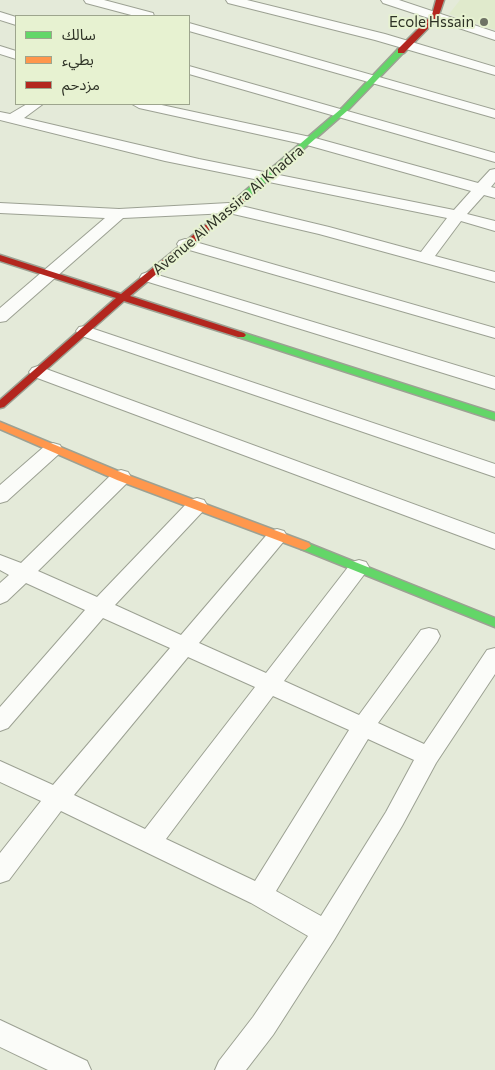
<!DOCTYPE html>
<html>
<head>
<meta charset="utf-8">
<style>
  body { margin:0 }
  #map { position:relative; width:495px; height:1070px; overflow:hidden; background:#e4ead9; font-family:Commissioner,"Noto Sans Arabic",sans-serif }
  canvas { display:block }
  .legend { position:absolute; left:15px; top:15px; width:175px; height:90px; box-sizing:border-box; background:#e7f2d1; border:1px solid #9da58d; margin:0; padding:6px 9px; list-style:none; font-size:15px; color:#2e3226 }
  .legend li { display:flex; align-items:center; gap:10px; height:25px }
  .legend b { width:25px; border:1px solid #9da58d }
</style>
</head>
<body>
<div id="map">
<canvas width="495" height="1070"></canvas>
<ul class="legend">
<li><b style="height:6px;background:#63d668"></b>سالك</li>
<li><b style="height:6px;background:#ff974d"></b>بطيء</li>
<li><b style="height:6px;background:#b3261e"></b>مزدحم</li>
</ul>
</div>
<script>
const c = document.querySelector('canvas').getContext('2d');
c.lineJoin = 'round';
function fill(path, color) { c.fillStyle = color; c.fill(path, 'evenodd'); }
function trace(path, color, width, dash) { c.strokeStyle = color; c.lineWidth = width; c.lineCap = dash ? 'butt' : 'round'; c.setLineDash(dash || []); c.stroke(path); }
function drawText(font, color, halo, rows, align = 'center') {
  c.font = font + ' Commissioner,sans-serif'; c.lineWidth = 4; c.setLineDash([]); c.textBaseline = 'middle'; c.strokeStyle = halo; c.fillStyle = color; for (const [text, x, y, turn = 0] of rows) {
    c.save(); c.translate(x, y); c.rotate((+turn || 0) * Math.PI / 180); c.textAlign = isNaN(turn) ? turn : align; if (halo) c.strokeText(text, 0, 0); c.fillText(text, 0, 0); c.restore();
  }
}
const built = new Path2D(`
  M460,0H495V30L449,14Z`);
const street = new Path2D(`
  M84,0H104L153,13L154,16H135L86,3Z
  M226,0H247L385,34L495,67V75L375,40L228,3Z
  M381,0H399L495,32V40L383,3Z
  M0,12L16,17V25L0,20Z
  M189,23L495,110V118L189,31Z
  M0,46L16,51V59L0,54Z
  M189,66L495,153V162L189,74Z
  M27,104H43L24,118L199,159L454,210L471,191L307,145L139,108L132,104H157L315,138L478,183L490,170L495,169V182L491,187L495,188V198L484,195L467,214L495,221V231L461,221L435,256L495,272V282L319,234L229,213L123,218L6,321L0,322V308L105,218L0,213V203L119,209L229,203L329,227L421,252L447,218L165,161L0,120V112L10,114Z
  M185,239L495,328V338L179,247L177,244L179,241Z
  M148,272L495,377V389L142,280L140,277L142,274Z
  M85,326L495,464V477L79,335L76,331L79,327Z
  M38,366L495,534V549L32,376L29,372L32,368Z
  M53,443L60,445L62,449L60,453L7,501L0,503V485L46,445Z
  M121,470L128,472L131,477L128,482L38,571L97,597L190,500L197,498L204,500L207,505L204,510L115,605L181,635L270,531L277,529L284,531L287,536L284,541L199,643L266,673L352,562L359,560L366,562L369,567L366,572L284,681L359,715L421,630L429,628L437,630L440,636L437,642L378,723L424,744L487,650L495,648V674L436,763L402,826L334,940L273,1035L246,1070H215L219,1061L253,1017L308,936L251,903L61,811L9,880L0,883V853L41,801L0,782V761L53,785L170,648L103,618L8,728L0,731V707L85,610L26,583L7,601L0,604V583L9,575L0,570V555L21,563L114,472ZM188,657L255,687L145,829L74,795ZM273,696L349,730L255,881L166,839ZM368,739L414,760L386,812L321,916L276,891Z
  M0,1020L87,1061L91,1070H48L0,1047Z`);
const fast = new Path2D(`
  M398,49L405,51L347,111L244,201H238V197L342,108Z
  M241,332L495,413V420L238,337L236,335Z
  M305,542L495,618V627L301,549L299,546L301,543Z`);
const slow = new Path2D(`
  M0,422L125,474L309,543L311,546L305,550L301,549L117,480L0,429Z`);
const jam = new Path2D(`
  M436,0H444L438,18L404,53H398V49L432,15Z
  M241,196L245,199L244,201L130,296L244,333L246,335L244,337H238L124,301L4,407L0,408V400L116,298L0,261V255L121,294Z`);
const markers = [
  [484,22,5,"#6e7265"]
];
const farPoinames = [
  ["Ecole Hssain",474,22]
];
const farStreetnames = [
  ["Avenue Al Massira Al Khadra",228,210,-40]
];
fill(built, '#e0eacc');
trace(street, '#9ca193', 2);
trace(fast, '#9ca193', 3);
trace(slow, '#9ca193', 3);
trace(jam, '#9ca193', 3);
fill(street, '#fbfcf9');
fill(fast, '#63d668');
fill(slow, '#ff974d');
fill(jam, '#b3261e');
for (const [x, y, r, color] of markers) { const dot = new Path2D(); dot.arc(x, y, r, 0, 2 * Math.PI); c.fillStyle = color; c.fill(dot); trace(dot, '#e7f2d1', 2); }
drawText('15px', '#2e3226', '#e7f2d1', farPoinames, 'right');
drawText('15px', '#2e3226', '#e7f2d1', farStreetnames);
</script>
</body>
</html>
